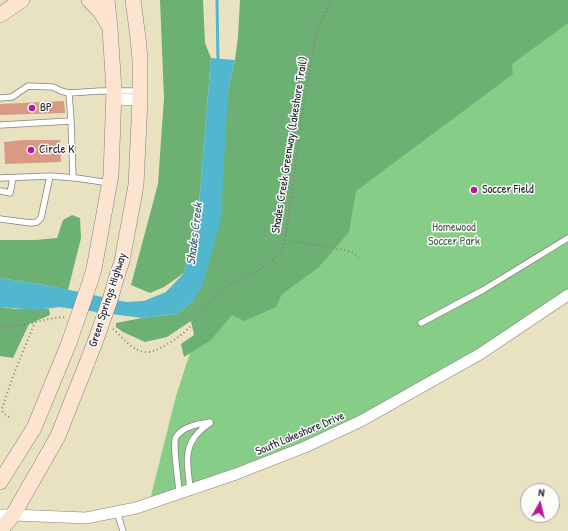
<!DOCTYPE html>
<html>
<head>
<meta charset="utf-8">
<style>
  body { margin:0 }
  #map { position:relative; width:568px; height:531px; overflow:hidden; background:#e9e2c1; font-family:"Patrick Hand",sans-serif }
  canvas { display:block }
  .north { position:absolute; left:520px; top:483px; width:40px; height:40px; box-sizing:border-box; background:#fdfcf7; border:1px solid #a5a5ac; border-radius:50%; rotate:8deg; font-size:11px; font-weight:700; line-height:16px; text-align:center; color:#22223b }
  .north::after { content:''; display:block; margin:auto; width:14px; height:18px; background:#b5179e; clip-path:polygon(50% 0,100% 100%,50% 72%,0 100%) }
</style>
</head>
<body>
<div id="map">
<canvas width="568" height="531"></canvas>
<div class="north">N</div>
</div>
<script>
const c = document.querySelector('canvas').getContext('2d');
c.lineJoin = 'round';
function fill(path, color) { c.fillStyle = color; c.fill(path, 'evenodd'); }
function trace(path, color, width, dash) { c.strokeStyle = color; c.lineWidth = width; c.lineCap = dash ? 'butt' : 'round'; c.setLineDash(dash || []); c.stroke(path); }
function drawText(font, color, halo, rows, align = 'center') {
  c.font = font + ' "Patrick Hand",sans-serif'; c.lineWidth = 3; c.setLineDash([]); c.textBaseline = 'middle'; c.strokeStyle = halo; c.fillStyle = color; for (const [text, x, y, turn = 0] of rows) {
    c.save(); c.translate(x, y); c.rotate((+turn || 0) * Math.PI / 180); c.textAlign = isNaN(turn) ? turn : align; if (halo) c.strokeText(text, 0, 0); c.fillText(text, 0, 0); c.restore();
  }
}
const green = new Path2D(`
  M568,10V294L374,414L149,504L176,396L190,353L330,184Z`);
const forest = new Path2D(`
  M160,0H203L205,43L211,58L197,229L184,273L164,287L150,293L131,285L158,184L164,98Z
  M240,0H568V23L512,64L513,74L356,191L349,232L318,268L282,294L276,307L244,321L232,315L211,340L184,357L181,344L194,335L191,321L167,337L145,342L123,332L116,327V323L142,318L177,314L193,301L228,90L235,60L238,37Z
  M72,215L80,218L81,238L68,290L51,286L0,278V240H36L57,238L63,220Z
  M0,307L16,309H49L50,315L29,324L13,358L0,356Z`);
const water = new Path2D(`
  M211,58L235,60L228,90L221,218L203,284L193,301L177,314L142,318L59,307C40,311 19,309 0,307V278L51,286L126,302L144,301L166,292L184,273L197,229Z`);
const stream = new Path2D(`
  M217,0L218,62`);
const building = new Path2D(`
  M64,101L65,113L0,115V104Z
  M24,140H60L61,162L5,164L4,142Z`);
const path = new Path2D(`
  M285,240L345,250L355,254L360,260
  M0,326C22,328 44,318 66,317
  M113,329C123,337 132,352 147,352C153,352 159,349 164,346C177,339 188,330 197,319C206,309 214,296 225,288C242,275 266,270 279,254C284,248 285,241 286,234L305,98L315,42C318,27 324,13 332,0
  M9,417L3,413L2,409L13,376L35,322`);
const service = new Path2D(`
  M0,98L12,97L28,86L53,87L61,91L69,93L100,91H139
  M71,121L73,178
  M0,125L71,121L69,93
  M0,178L50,176
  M1,191L10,193L13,178
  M0,219L31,223L37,222L41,218L50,176L76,178L110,183
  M421,323L483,290L568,238
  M190,490C189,473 183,453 194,438C198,432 204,427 210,423
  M179,493C179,483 172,443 176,437C183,426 199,424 210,422
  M117,512L123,531`);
const minor = new Path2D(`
  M114,99L140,100
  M0,515H13L86,518L136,508L236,474L305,447L361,421L480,354L568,295`);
const secondary = new Path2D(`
  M89,0L100,11L108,24
  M0,15L22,0
  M117,276L122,261L136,185L140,100V60L138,38L133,0
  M90,282L94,269L111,175L114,91L110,28L107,0
  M0,482L34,428L69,343
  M0,531L13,515L58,436L94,345`);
const secondaryBridge = new Path2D(`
  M69,343L90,282
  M94,345L110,300L117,276`);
const markers = [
  [32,108,4,"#b5179e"],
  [31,150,4,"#b5179e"],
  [474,190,4,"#b5179e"]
];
const poiNames = [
  ["BP",40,108],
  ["Circle K",39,150],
  ["Soccer Field",482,190]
];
const streetNames = [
  ["Shades Creek Greenway (Lakeshore Trail)",290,145,-81],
  ["Green Springs Highway",108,300,-72],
  ["South Lakeshore Drive",300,434,-23]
];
const parkNames = [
  ["Homewood",454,228],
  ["Soccer Park",454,242]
];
const waterNames = [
  ["Shades Creek",195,234,-83]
];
fill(green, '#86cd87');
fill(forest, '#6cb074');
fill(water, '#50b7ce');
trace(stream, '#50b7ce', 3);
fill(building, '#d99a83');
trace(service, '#86827e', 7);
trace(minor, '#86827e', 12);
trace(secondary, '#86827e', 16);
trace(path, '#86827e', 2, [1, 3]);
trace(service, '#fff', 5.5);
trace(minor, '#fff', 11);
trace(secondary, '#fde4d1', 15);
trace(secondaryBridge, '#86827e', 16, []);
trace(secondaryBridge, '#fde4d1', 15);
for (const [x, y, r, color] of markers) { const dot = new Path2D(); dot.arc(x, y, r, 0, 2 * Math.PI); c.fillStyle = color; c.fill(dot); trace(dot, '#fdfcf7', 1.5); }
drawText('12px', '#22223b', '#fdfcf7', poiNames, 'left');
drawText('12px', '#22223b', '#fdfcf7', streetNames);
drawText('12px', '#455e56', '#fdfcf7', parkNames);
drawText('italic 13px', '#345e76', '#fdfcf7', waterNames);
</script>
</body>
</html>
